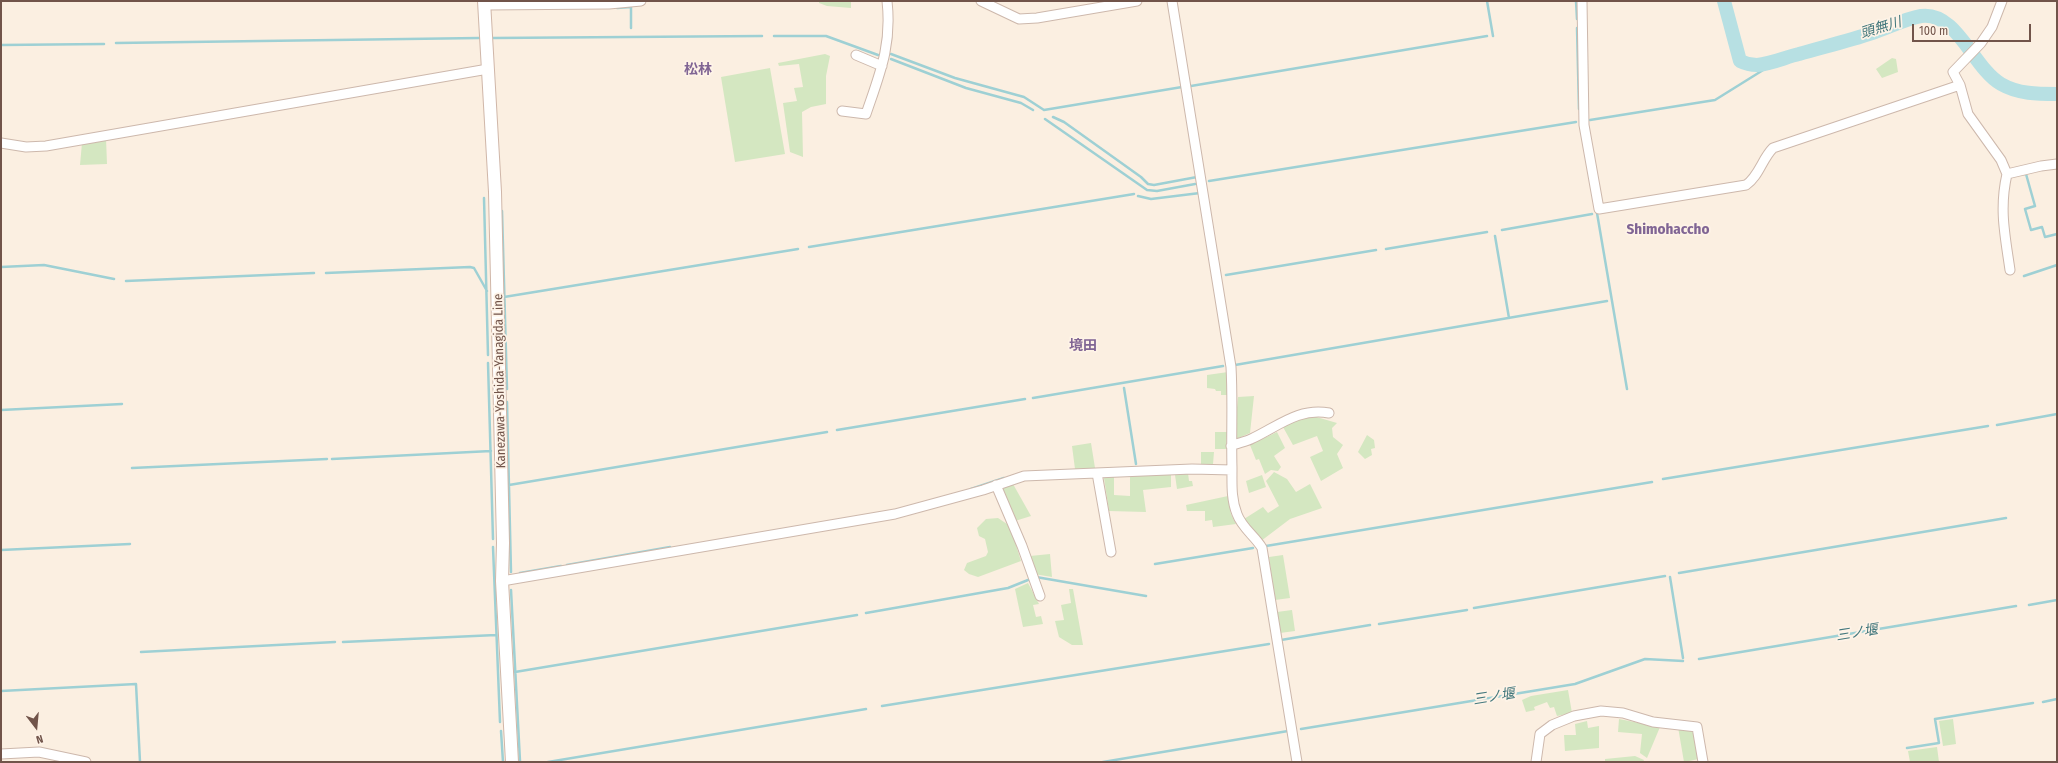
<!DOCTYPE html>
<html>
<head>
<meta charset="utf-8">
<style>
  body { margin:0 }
  #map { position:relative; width:2058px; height:763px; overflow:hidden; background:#fbefe1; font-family:"Fira Sans Condensed",sans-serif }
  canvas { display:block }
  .frame { position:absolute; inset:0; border:2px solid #71544a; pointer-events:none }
  .north { position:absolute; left:16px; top:707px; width:40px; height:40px; -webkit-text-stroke:3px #fef3e7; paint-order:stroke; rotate:164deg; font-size:11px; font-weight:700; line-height:16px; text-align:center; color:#71544a }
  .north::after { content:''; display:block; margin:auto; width:14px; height:18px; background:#71544a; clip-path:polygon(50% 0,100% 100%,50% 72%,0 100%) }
  .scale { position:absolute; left:1912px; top:24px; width:119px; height:18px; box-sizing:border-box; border:2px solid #71544a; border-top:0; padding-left:5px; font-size:12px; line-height:14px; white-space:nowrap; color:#71544a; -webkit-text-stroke:3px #fef3e7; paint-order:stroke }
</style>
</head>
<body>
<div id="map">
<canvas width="2058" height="763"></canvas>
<div class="frame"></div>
<div class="north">N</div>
<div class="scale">100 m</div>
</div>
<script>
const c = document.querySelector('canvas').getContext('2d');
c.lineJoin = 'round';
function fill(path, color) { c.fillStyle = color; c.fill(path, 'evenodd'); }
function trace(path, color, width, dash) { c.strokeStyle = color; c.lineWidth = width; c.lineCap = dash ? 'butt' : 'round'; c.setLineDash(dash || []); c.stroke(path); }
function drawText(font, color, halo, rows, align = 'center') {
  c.font = font + ' "Fira Sans Condensed","Noto Sans JP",sans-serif'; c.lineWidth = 3.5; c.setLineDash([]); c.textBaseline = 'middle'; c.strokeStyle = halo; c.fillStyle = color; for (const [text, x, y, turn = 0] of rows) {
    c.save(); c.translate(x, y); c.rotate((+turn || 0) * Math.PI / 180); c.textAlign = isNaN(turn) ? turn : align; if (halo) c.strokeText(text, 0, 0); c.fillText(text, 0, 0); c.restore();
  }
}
const green = new Path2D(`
  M819,1H851V8L827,6L819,3Z
  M825,54L830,56L826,76V104L811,107L802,112L803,157L790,152L783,103L797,101L794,88L803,87L799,64L779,66L778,63Z
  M1892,58L1896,59L1898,72L1882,78L1876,69Z
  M770,68L785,154L735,162L721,77Z
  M106,138L107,164L80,165L82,143Z
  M1228,372L1229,395H1221V391H1216L1215,389L1207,388V375Z
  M1254,396L1250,433L1234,440L1238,397Z
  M1313,416L1337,423L1332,428L1333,437L1343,445L1337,454L1343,468L1321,481L1310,457L1323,451L1317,436L1293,445L1283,427L1304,417Z
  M1215,432H1227L1226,449H1215Z
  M1277,432L1285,448L1274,456L1281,467L1278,471L1271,470L1265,474L1259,459L1256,460L1250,445Z
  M1367,435L1374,440L1375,448L1371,449L1372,455L1365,459L1358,452Z
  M1091,443L1095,468L1075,469L1072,446Z
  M1201,452H1214L1213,464H1201Z
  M1274,472L1287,479L1296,492L1310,484L1322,508L1290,519L1261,541L1244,519L1263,507L1268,513L1279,506L1266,481Z
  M1171,473V487L1143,490L1146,512L1109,511L1104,478L1114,477V495L1130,496V476Z
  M1188,473L1189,481H1192L1193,486L1177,489L1175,475Z
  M1262,475L1266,487L1249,493L1246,481Z
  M1013,484L1031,516L1015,521L1000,488Z
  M1228,496L1231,514L1236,524L1213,527L1212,520L1205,521V511H1187L1186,505Z
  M998,518L1010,526L1021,561L978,577L969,574L964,570L967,563L986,556L988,552L985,539L979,536L977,528L986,519Z
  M1050,554L1052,577L1034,574L1030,556Z
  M1283,555L1290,598L1275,600L1269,557Z
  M1028,583L1039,604L1033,605L1036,617L1041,616L1043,624L1023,627L1015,589Z
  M1069,589H1073L1083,645H1072L1059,637L1055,621L1064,620L1061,605L1071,603Z
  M1292,610L1295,631L1280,633L1277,612Z
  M1568,690L1572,713L1557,716L1554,707L1550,708L1547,702L1534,707L1535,710L1526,712L1522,700L1531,696Z
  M1619,719L1660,727L1647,758L1640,753L1642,734L1618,732Z
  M1953,719L1956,744L1943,746L1939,721Z
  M1587,721L1588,728L1599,726V748L1565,751L1564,735H1576L1575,724Z
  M1678,727L1694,732L1699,759L1684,762Z
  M1937,747L1939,762H1910L1908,751Z
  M1635,756L1644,760L1643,762H1605V759Z`);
const stream = new Path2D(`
  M1487,1L1493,36
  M1576,1L1577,19
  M617,8L631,7V28
  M1577,28L1579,109
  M774,36H826L878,55
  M493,38L762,36
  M116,43L479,38
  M1,45L104,44
  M891,54L955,78L1024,97L1044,110L1182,87
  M891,59L966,88L1021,103L1033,110
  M1191,86L1487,36
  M1053,117L1064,122L1141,177L1148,184L1154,185L1197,177
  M1045,119L1147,190L1157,191L1195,184
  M1590,120L1715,100L1768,67L1772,61
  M2024,174H2026L2035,206L2025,209L2031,230L2042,227L2045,237L2057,234
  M1209,181L1576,122
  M1138,196L1151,199L1200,193
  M484,198L488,355
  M502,211L507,389
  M1597,213L1627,389
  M1502,230L1592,214
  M1495,236L1509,318
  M809,247L1134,194
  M1386,249L1487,232
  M1,267L44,265L114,279
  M326,273L470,267L474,268L487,291
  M1226,275L1376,250
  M2024,276L2057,265
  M126,281L314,273
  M504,297L798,249
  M488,363L493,539
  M1235,365L1607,301
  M1124,388L1136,464
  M1033,398L1223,366
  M507,402L511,572
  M1,410L122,404
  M1997,425L2057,414
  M837,430L1025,399
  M332,459L491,451
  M132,468L327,459
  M1663,479L1988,426
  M509,485L827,432
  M971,489L1004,478
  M1266,546L1652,482
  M493,547L500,722
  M1,550L130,544
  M1155,564L1253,548
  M567,565L670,547
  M520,573L561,566
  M1679,573L2006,518
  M1036,577L1146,596
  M1670,577L1683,658
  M511,590L520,761
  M2029,605L2057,600
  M1474,608L1665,576
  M866,613L1008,588L1028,580
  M1379,624L1467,610
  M1281,640L1370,625
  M343,642L496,635
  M141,652L335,642
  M1699,659L2016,606
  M515,672L857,615
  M1,691L136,684L140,762
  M2043,702L2057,699
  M882,706L1269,644
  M1301,729L1575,684L1645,659L1683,661
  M501,731L503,762
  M1907,748L1939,743L1935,719L2033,703
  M548,762L866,709
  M1103,762L1288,731`);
const river = new Path2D(`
  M1724,1L1740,61C1746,64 1751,65 1757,65C1771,64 1786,57 1799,54C1823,47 1848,41 1872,33C1888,28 1904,19 1921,16C1957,11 1973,68 2001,84C2018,94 2038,94 2057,94`);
const minor = new Path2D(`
  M981,1L1019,19L1037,18L1137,1
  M1172,1L1231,367C1233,401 1231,435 1232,468C1232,484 1231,499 1237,514C1242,528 1255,536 1262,548L1297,762
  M1582,1L1584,125L1599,209L1746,185C1759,176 1762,159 1773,148L1960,85
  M2002,1L1992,27L1981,43L1953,72L1960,85L1968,114L2001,160L2007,174L2041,166L2057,164
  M485,5L609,4L641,1
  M856,55L882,66
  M842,111L866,114C880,73 892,45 887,1
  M1,143L26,147L46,146L488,69
  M2007,174C1999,209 2005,235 2010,270
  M1231,446C1237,443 1245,442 1251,439C1277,427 1299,407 1329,413
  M1097,473L1111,552
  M996,485L1022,546L1040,596
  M502,581L895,514L983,490L1024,476L1192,469L1232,470
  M1,754L39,752L86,762
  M1536,762L1540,734L1552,725L1574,716L1601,711L1623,713L1653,722L1697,727L1703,762`);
const secondary = new Path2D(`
  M484,1L495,192L503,543L502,581L512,762`);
const streetNames = [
  ["Kanezawa-Yoshida-Yanagida Line",500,381,-91]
];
const waterNames = [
  ["頭無川",1881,28,-17],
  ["三ノ堰",1857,633,-9],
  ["三ノ堰",1494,697,-9]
];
const neighbourhoodNames = [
  ["松林",698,70],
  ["境田",1083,346]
];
const quarterNames = [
  ["Shimohaccho",1668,230]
];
fill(green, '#d4e7c1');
trace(stream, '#9ed0d4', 2.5);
trace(river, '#b7e0e3', 14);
trace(minor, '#cdb8ac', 11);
trace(secondary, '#d0b7a9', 14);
trace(minor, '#fff', 9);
trace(secondary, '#fff', 12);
drawText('13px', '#71544a', '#fef3e7', streetNames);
drawText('italic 14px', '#42777c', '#fef3e7', waterNames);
drawText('bold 14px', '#806594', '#fef3e7', neighbourhoodNames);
drawText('bold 15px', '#806594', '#fef3e7', quarterNames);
</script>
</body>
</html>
